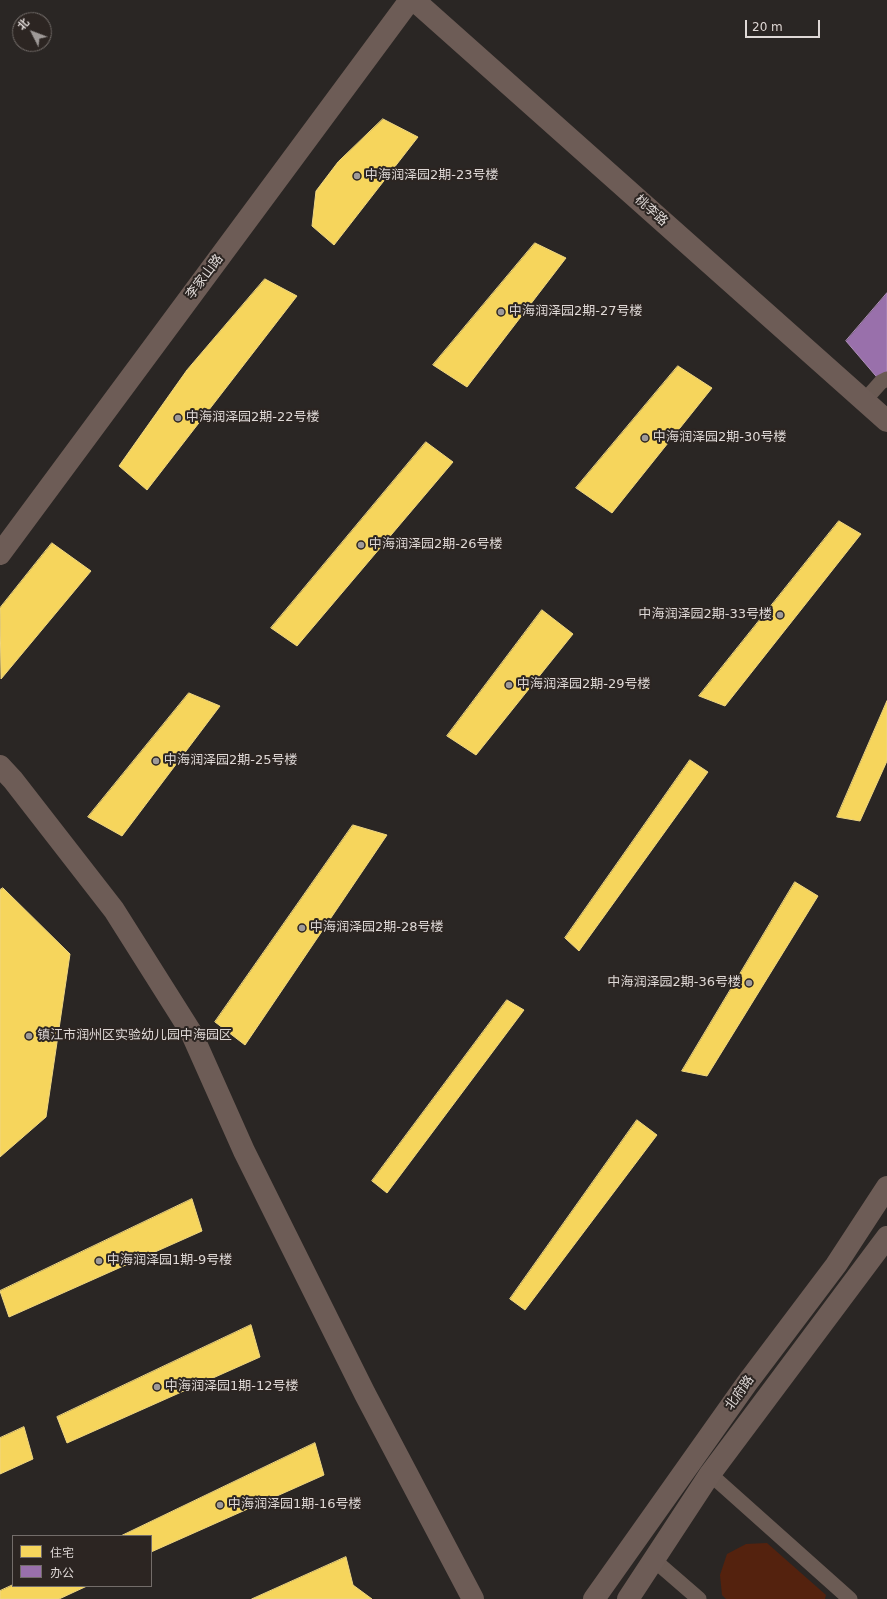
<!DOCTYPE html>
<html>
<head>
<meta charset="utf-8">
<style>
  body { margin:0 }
  #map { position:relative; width:887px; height:1599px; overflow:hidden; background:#2a2624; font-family:"DejaVu Sans","Noto Sans SC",sans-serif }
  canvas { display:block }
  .legend { position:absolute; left:12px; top:1535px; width:140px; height:52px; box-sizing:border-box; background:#2c2522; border:1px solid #736d6a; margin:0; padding:5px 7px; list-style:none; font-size:12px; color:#ded8d6 }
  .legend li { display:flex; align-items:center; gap:8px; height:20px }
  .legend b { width:20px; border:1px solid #736d6a }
  .north { position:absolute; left:12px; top:12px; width:40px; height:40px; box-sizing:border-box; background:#2c2522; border:1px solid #736d6a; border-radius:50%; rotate:312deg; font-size:11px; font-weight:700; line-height:16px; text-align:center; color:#ded8d6 }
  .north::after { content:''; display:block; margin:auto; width:14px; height:18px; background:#9f9a98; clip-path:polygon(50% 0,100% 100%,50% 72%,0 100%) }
  .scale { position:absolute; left:745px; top:20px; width:75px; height:18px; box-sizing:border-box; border:2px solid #ded8d6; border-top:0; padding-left:5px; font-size:12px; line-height:14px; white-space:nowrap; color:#ded8d6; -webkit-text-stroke:3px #2c2522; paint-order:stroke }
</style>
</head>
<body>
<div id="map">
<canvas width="887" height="1599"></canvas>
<ul class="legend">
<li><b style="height:11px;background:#f6d55c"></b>住宅</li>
<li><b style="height:11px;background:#9970ab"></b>办公</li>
</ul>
<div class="north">北</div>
<div class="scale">20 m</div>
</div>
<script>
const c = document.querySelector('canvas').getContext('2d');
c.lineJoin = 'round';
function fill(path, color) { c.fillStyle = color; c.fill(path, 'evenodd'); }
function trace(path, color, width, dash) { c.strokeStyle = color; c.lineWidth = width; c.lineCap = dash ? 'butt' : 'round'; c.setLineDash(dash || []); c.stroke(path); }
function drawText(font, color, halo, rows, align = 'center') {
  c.font = font + ' "DejaVu Sans","Noto Sans SC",sans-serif'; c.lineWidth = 4; c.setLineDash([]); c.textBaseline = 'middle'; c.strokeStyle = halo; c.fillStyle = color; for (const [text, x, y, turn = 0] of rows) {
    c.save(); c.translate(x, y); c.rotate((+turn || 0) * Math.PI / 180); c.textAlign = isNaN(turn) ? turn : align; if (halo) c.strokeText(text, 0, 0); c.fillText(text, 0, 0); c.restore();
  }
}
const green = new Path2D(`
  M767,1543L826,1595L825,1599H726L722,1595L720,1575L727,1554L746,1544Z`);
const homes = new Path2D(`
  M383,119L418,137L334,245L312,226L316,191L338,162Z
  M535,243L566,258L467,387L433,365Z
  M265,279L297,296L147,490L119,466L187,370Z
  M678,366L712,388L612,513L576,488Z
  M426,442L453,462L297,646L271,628Z
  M839,521L861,534L725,706L699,696Z
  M52,543L91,571L1,679L0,608Z
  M542,610L573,634L476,755L447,736Z
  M189,693L220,706L122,836L88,817Z
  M887,701V761L860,821L837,817Z
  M690,760L708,772L579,951L565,938Z
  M353,825L387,835L245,1045L215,1022Z
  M795,882L818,896L707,1076L682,1071Z
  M3,888L70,954L46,1117L0,1157V890Z
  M507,1000L524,1010L387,1193L372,1181Z
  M637,1120L657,1135L525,1310L510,1299Z
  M192,1199L202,1231L9,1317L0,1291Z
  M251,1325L260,1357L67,1443L57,1417Z
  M24,1427L33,1459L0,1474V1438Z
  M315,1443L324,1475L151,1552V1536H121Z
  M346,1557L353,1585L372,1599H252Z
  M13,1585V1586H87L59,1599H0V1591Z`);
const offices = new Path2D(`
  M887,293V386L881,382L846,341Z`);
const lane = new Path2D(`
  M864,401L881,382L887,379
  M710,1474L850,1599
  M654,1560L699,1599`);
const secondary = new Path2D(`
  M414,0L887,421
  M0,554L410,0
  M0,766L13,780L114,910L191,1032L244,1151L365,1394L473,1599
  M594,1599L747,1383L836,1265L887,1187
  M628,1599L710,1474L887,1237`);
const markers = [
  [357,176,4,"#9f9a98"],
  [501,312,4,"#9f9a98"],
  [178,418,4,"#9f9a98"],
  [645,438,4,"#9f9a98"],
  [361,545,4,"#9f9a98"],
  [780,615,4,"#9f9a98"],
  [509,685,4,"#9f9a98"],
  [156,761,4,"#9f9a98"],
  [302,928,4,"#9f9a98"],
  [749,983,4,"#9f9a98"],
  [29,1036,4,"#9f9a98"],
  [99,1261,4,"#9f9a98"],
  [157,1387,4,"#9f9a98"],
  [220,1505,4,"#9f9a98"]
];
const poiNames = [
  ["中海润泽园2期-23号楼",365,176],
  ["中海润泽园2期-27号楼",509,312],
  ["中海润泽园2期-22号楼",186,418],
  ["中海润泽园2期-30号楼",653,438],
  ["中海润泽园2期-26号楼",369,545],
  ["中海润泽园2期-33号楼",772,615,"right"],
  ["中海润泽园2期-29号楼",517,685],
  ["中海润泽园2期-25号楼",164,761],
  ["中海润泽园2期-28号楼",310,928],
  ["中海润泽园2期-36号楼",741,983,"right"],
  ["镇江市润州区实验幼儿园中海园区",37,1036],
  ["中海润泽园1期-9号楼",107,1261],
  ["中海润泽园1期-12号楼",165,1387],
  ["中海润泽园1期-16号楼",228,1505]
];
const streetNames = [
  ["桃李路",651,211,42],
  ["李家山路",205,277,-53],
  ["北府路",740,1393,-54]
];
fill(green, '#54220e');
fill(homes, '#f6d55c');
trace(homes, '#efd681', 1);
fill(offices, '#9970ab');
trace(offices, '#ae8fb8', 1);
trace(lane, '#6b5b54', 15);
trace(secondary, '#6d5c56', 22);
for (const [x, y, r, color] of markers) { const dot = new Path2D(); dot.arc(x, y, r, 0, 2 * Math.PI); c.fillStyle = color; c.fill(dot); trace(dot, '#2c2522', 1.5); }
drawText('13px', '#ded8d6', '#2c2522', poiNames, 'left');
drawText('13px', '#ded8d6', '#2c2522', streetNames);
</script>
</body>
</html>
